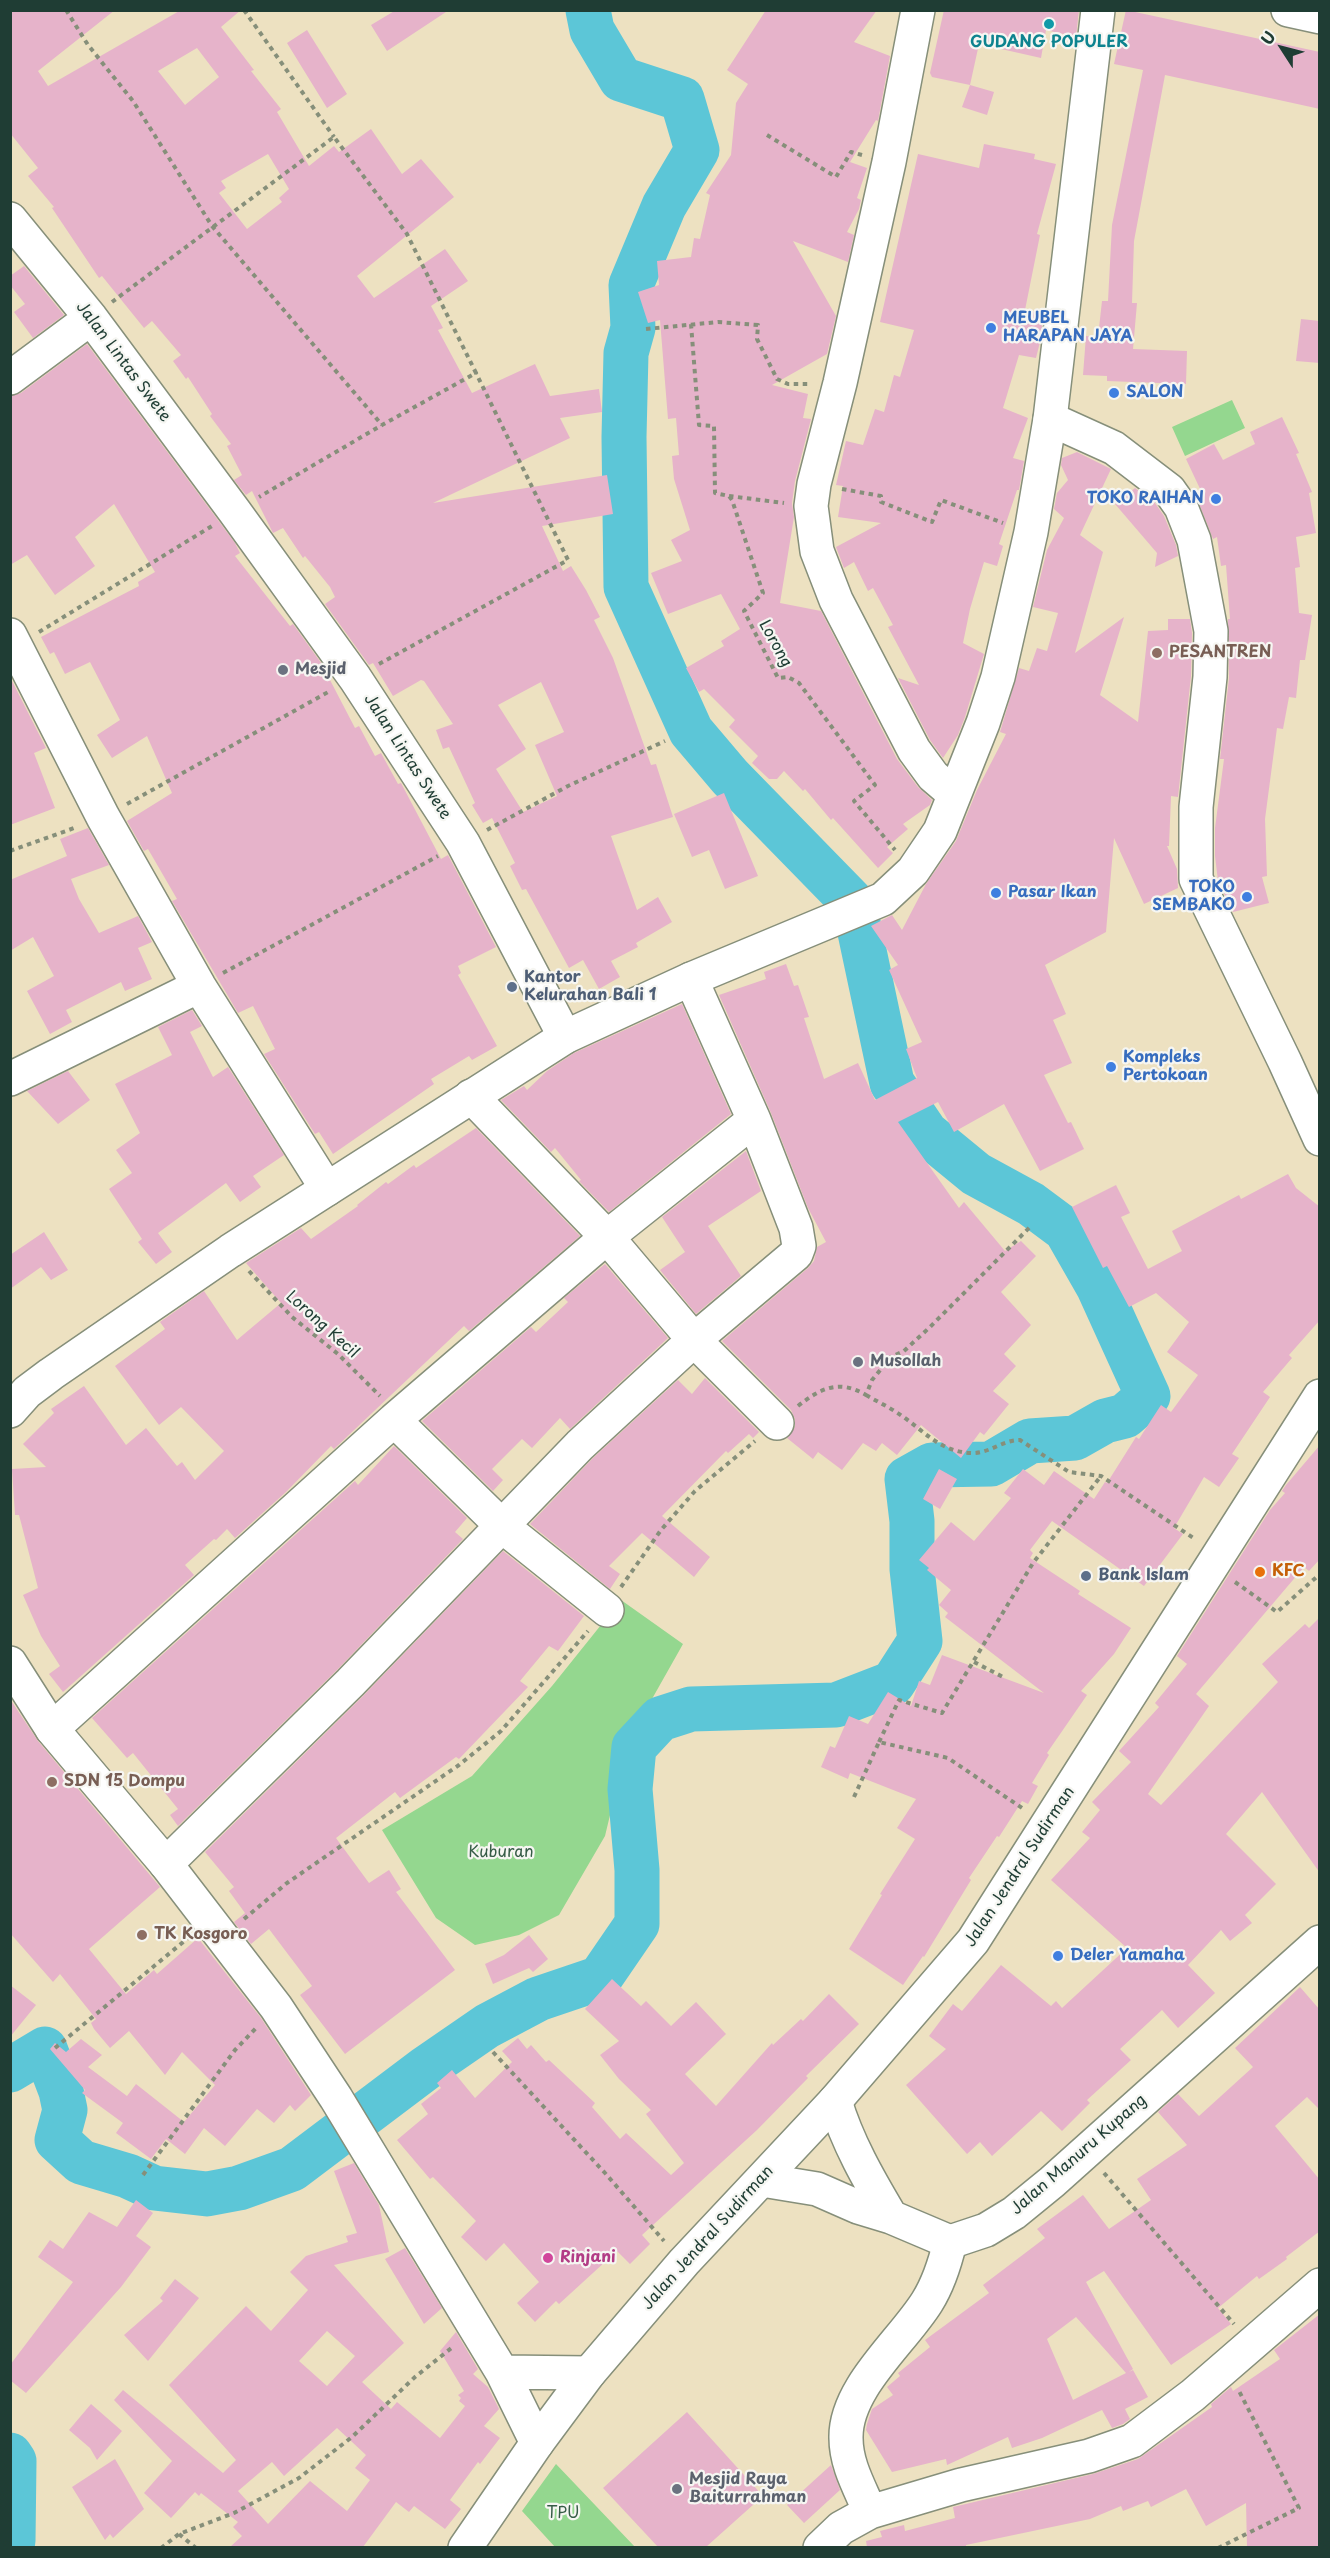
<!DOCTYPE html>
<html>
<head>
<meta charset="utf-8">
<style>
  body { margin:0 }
  #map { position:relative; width:1330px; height:2558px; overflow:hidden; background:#ede1c1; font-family:"Playpen Sans",sans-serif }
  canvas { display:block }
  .frame { position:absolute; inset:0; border:12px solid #1f3d34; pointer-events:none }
  .north { position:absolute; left:1252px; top:18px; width:60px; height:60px; -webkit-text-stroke:4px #f6f6f2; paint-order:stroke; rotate:306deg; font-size:16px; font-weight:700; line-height:24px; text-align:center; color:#1f3d34 }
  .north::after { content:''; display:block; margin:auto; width:21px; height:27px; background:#1f3d34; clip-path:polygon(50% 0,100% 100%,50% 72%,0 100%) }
</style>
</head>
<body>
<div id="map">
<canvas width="1330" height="2558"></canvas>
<div class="frame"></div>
<div class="north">U</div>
</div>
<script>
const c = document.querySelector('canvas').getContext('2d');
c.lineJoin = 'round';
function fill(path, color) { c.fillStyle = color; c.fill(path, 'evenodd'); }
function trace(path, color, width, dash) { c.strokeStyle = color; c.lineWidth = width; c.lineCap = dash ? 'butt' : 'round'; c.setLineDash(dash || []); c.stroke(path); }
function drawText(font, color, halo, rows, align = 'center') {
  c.font = font + ' "Playpen Sans",sans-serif'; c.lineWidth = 4.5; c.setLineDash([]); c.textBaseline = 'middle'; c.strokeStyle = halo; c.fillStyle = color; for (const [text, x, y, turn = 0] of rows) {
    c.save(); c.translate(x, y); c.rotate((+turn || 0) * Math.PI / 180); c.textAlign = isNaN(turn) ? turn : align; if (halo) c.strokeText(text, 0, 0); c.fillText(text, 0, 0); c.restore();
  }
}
const green = new Path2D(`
  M1232,400L1245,428L1185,456L1172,427Z
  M621,1600L683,1644L648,1706L622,1765L605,1836L559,1915L519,1935L475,1945L436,1918L382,1830L472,1776L552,1686Z
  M556,2464L635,2547H555L522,2511Z`);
const river = new Path2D(`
  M10,2070L45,2049L61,2091L65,2110L57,2140L81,2162L128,2176L154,2188L207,2194L239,2188L292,2169L426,2068L487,2026L538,1999L600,1978L637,1924V1870L630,1789L634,1747L660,1719L691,1709L836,1705L893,1683L920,1641L912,1569V1521L907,1479L932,1465L991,1464L1030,1441L1075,1438L1105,1421L1125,1416L1148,1396L1098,1286L1066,1230L1031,1204L976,1174L926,1133L892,1083L854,904L730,777L691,731L626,587L624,437L626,353L633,328L631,285L664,206L697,150L682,99L621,79L592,30L588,10
  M10,2455L14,2461L13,2541L10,2547`);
const building = new Path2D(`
  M10,10H115L38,71L48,86L181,10H241L221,27L254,70L251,71L281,109L277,112L309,166L334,146L339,152L371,129L402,174L421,159L454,197L357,276L374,298L445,249L468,281L431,306L443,328L438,330L472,393L535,364L550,396L599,389L602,412L560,418L570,438L433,503L607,475L613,514L542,526L563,571L571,566L586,590L600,617L594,620L613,658L651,765L656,764L673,817L611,836L637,910L658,897L672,922L636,943L638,947L611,961L620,977L599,989L583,960L569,968L526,889L522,890L510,866L515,863L492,818L483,823L472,805L475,803L449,747L443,749L436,730L453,724L424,681L421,680L393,696L373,663L369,665L325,604L335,597L330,587L305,556L303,558L283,528L273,533L252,491L246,495L234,480L242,475L227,446L231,444L210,416L212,414L188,377L186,379L173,361L181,355L152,321L144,328L102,276L99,278L52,208L54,207L28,176L38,168L10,133ZM197,48L219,77L185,105L158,71ZM268,154L289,189L279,198L282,202L247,229L219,193L226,188L221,181ZM541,682L564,732L535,745L557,796L523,812L496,769L526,749L498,705Z
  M396,10H449L387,51L371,25Z
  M766,10H877L854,42L890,56L878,121L876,120L850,162L867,168L857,198L861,200L859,209L847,232L854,235L848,262L793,241L836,316L827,354L772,385L808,394L803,418L811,419L795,481L792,503L794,517L780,603L821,611L897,759L918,787L932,800L930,805L903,824L908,829L887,847L893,853L878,868L833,818L831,820L805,789L803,791L784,771L777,779H769L752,763L758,756L729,727L735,720L704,689L699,692L686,668L724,646L721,641L740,629L721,594L668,614L651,573L682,561L671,540L690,530L674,479L672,456L679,455L676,418L668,419L660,320L648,323L638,292L659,285L657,261L691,257L694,238L700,239L710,195L706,193L731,155L736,103L748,84L727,70Z
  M944,10H1079L1076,37L1046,30L1041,58L979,44L970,85L932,77L930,73Z
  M1126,10L1320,52V109L1165,75L1134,241L1132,303H1137L1133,349L1187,351L1186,384L1107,381V376L1083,375L1086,336L1098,337L1102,301H1108L1112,225L1143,70L1114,64Z
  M307,30L347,94L327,108L287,43Z
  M970,85L994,92L987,115L962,107Z
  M984,144L1035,154L1034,159L1056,164L1037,234L1040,235L1025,310L1043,314L1041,338L1036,358L1019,355L1003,408L1028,418L1013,458L1024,461L1019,490H1017L999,544L1003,546L997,566L984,562L970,609L963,643L984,654L965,717L958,735L943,758L930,740L898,678L919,685L888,627L893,625L873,588L868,591L854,562L844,568L836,547L881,523L838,517L843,486L836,485L846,441L863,445L875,409L884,412L894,375L900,377L914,330L880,322L918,154L979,168Z
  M24,266L64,315L33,338L14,312L25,304L10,285V276Z
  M1301,319L1320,321V363L1296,361Z
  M87,344L235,543L240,553L235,556L290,626L293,624L332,678L330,680L355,728L359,726L375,756L381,753L398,784L401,783L441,859L448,855L496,947L458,966L461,973L458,975L497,1046L472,1060L469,1056L431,1079L434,1084L333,1154L319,1132L315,1134L264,1054L275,1049L253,1006L238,1013L172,901L177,899L148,849L144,851L127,821L172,793L147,736L112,758L97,735L120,720L90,662L65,674L54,652L50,654L41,637L139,586L138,582L155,572L114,504L75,537L95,566L55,595L27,555L10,565V396L21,393Z
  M1282,417L1299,453L1296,454L1312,492L1309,493L1316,533L1296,537L1300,567L1295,568L1299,613L1312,615L1305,660H1300L1296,698L1289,697L1283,729L1277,728L1265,819L1267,876L1262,877L1269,903L1233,912L1218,881L1215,856V828L1224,759H1220L1229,678L1228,619H1230L1226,565L1221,566L1217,537L1213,539L1196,496L1202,493L1186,459L1214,444L1223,460L1255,444L1250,432Z
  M1077,452L1111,469L1080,535L1103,552L1075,653L1124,617L1100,695L1138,722L1148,631L1168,630V619H1190L1192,633L1191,676L1178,797L1171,796L1169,846H1167L1177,869L1178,888L1144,904L1114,838L1106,932L1045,965L1066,1014L1053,1020L1072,1063L1044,1075L1068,1123L1071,1122L1084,1149L1040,1171L1004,1104L954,1132L938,1102L898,1122L959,1208L964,1202L1005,1251L1021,1241L1036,1256L1001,1292L1031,1325L1004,1354L1016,1366L993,1391L1009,1404L984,1435L980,1432L961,1458L921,1425L897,1455L882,1443L876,1451L863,1443L842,1470L818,1452L813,1459L787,1438L795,1427V1419L791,1410L722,1341L808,1268L814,1261L817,1247L826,1242L808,1208L771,1113L719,995L766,979L764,972L786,964L794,986L798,985L809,1017L804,1018L824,1079L858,1063L875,1100L917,1078L906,1049L922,1042L889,970L898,965L871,926L892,915L902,930L926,884L956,841L977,790L1006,734L1000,732L1019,668L1029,671L1037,648L1047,651L1058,613L1033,607L1047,550L1064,518L1054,509L1057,493L1068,480L1061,465L1062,458Z
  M1135,488L1155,503L1164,516L1176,545L1178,556L1155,567L1157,553L1115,504Z
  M10,677L46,748L34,753L55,808L10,825Z
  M724,793L758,876L725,889L709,850L692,857L674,814Z
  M88,828L109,865L71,879L79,899L99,933L138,916L152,942L138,948L152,979L125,991L121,982L66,1010L72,1022L50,1034L27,991L54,976L33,937L10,951V880L67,856L60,839Z
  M682,1004L731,1114L609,1212L579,1181L581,1180L555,1148L551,1152L501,1100L524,1086L527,1090L547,1071L574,1053Z
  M192,1010L202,1026L190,1032L213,1077L228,1067L284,1155L253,1176L261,1187L240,1202L226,1183L158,1233L172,1252L156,1264L138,1242L142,1239L109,1189L132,1173L116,1150L140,1133L115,1084L172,1055L158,1027Z
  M68,1071L90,1100L58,1124L27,1091Z
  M476,1128L580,1236L469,1331L464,1326L334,1449L331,1446L286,1492L235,1538L227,1529L216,1540L214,1539L185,1565L194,1575L63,1692L49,1674L60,1666L41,1636L23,1595L38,1588L19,1515H15L12,1469L46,1467L23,1444L54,1413L51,1409L84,1386L126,1445L146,1428L177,1466L182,1462L195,1480L224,1451L181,1407L159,1425L115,1366L165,1329L160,1322L204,1291L237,1340L281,1303L246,1263L301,1228L311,1239L358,1206L357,1205L386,1182L388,1184L414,1165L416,1168Z
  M746,1151L761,1191L708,1226L741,1276L696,1314L660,1270L685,1252L662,1217Z
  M1288,1174L1296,1188L1320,1207V1320L1289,1355L1292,1358L1263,1392L1270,1397L1232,1454L1239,1458L1219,1487L1204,1477L1174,1528L1183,1534L1144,1586L1052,1521L1030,1550L1033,1553L1030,1558L1080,1591L1078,1594L1131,1628L1114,1654L1081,1691L1087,1695L1047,1753L1049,1755L1032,1783L1038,1786L1028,1804L1022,1801L999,1837L997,1836L969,1878L971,1880L924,1957L923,1956L903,1985L849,1949L882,1895L880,1894L915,1839L897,1828L916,1799L850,1773L848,1779L821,1767L830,1746L835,1748L849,1716L868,1724L888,1692L911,1706L919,1681L930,1685L942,1655L1044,1693L945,1617L948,1613L939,1605L951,1590L927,1570L929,1568L919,1560L951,1522L974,1541L1011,1498L1004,1493L1023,1469L1044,1485L1054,1471L1094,1499L1105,1482L1107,1483L1136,1437L1139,1439L1161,1405L1171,1412L1198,1375L1167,1352L1189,1322L1156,1293L1129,1307L1107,1266L1103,1268L1072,1207L1116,1185L1130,1213L1121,1217L1148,1269L1182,1251L1172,1231L1239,1195L1241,1199Z
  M44,1232L68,1270L51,1280L41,1267L10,1289V1255Z
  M605,1264L668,1338L570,1429L560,1418L532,1448L522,1439L492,1469L503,1480L493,1491L422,1421L531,1327L536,1332L568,1302L564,1298Z
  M705,1378L759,1432L753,1438L749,1434L728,1453L726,1451L662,1516L710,1557L694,1577L642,1533L609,1566L620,1574L610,1589L530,1524L593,1458L678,1380L692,1394Z
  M1320,1445V1559L1309,1571L1304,1567L1196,1694L1209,1706L1148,1794L1161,1805L1278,1682L1262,1664L1305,1624L1309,1628L1320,1617V1873L1262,1792L1226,1834L1276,1884L1245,1915L1252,1923L1230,1941L1221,1930L1188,1965L1215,1993L1178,2028L1162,2010L1120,2049L1131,2060L1087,2100L1090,2103L1062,2131L1041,2111L992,2156L980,2142L967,2154L906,2085L946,2049L929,2036L953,2004L962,2011L1001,1965L1051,2006L1056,2001L1062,2008L1127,1948L1051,1880L1090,1838L1082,1832L1100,1810L1092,1802L1131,1762L1119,1751L1159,1707L1155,1703L1187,1664L1177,1656L1270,1510L1285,1493L1282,1491L1286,1485Z
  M394,1446L467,1518L455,1532L463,1539L337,1670L178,1826L170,1815L178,1809L133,1753L127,1758L92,1718L355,1481L358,1485Z
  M939,1469L957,1479L940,1509L923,1499Z
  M503,1551L584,1616L558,1651L549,1646L520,1681L528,1687L459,1759L456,1757L400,1798L395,1792L336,1838L369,1883L389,1870L401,1889L396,1892L455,1970L345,2054L300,1995L312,1986L269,1929L251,1944L234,1922L245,1913L229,1891L234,1887L205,1852L363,1696Z
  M10,1699L38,1741L160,1887L89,1949L126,1994L154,1970L157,1974L198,1938L261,2018L311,2095L295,2111L290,2105L274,2123L257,2109L225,2146L204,2128L185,2154L166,2139L151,2159L116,2133L123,2123L82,2093L85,2090L50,2049L55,2043L66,2052L81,2039L102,2055L88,2067L127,2096L136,2084L184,2122L215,2085L182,2052L165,2075L129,2031L110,2048L94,2029L91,2023L96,2019L60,1974L53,1982L10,1933Z
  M529,1935L548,1959L533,1972L529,1968L493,1984L485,1964L504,1955Z
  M612,1979L641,2006L646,2001L671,2026L696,2002L726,2034L685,2074L716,2106L772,2043L773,2045L801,2019L803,2021L829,1994L859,2024L806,2076L808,2078L757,2130L642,2235L650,2244L630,2264L617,2251L559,2304L556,2301L535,2322L517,2303L539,2282L504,2243L486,2261L461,2237L476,2221L433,2177L430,2179L397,2140L428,2114L421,2104L441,2088L437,2083L452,2070L475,2098L512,2062L502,2051L518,2038L527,2049L531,2045L546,2062L549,2060L595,2103L592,2107L620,2139L626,2133L671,2175L684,2163L646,2114L651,2110L619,2079L600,2055L619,2041L585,2009Z
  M10,1985L36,2005L10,2037Z
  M1300,1987L1320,2010V2110L1307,2097L1275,2126L1320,2180V2231L1286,2257L1287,2259L1259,2279L1257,2276L1218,2308L1231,2324L1171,2365L1104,2271L1086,2282L1133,2369L1129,2372L1133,2370L1148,2397L1125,2409L1130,2419L1123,2424L1112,2428L1102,2410L1042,2438L1012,2448L1008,2437L947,2465L946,2459L892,2472L866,2430L867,2424L872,2409L893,2395L887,2387L900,2376L898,2373L930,2347L925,2340L989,2293L983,2285L1045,2238L1037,2229L1083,2195L1109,2229L1151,2200L1137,2179L1187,2145L1158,2112L1178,2094L1199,2116L1253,2067L1235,2048ZM1076,2317L1126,2373L1073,2400L1047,2339Z
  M354,2163L379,2205L389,2252L334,2265L404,2343L362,2382L391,2409L397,2402L440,2438L465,2406L459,2401L461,2398L458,2395L464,2391L440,2351L456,2332L478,2369L473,2374L488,2387L499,2409L484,2426L500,2438L480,2464L478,2462L450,2500L461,2509L445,2529L414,2506L409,2512L396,2502L363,2547H230L242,2536L233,2527L238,2522L201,2493L199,2496L195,2492L171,2518L144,2493L172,2461L114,2400L123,2390L223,2473L236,2460L169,2385L246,2306L271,2331L308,2290L290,2272L306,2256L348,2242L346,2236L357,2233L334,2171ZM327,2331L355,2356L327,2386L299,2361ZM337,2428L366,2455L355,2468L370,2480L347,2511L310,2481L268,2524L238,2491L272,2462L284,2476Z
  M136,2200L153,2213L136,2236L151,2247L121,2287L26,2393L10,2380V2365L73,2282L38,2257L50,2240L63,2249L89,2212L117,2227Z
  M405,2248L442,2308L424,2324L385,2259Z
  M175,2279L199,2298L148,2361L124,2335L163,2301L160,2298Z
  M1320,2314V2547H1247L1246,2503L1206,2526L1186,2489L1151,2507L1148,2501L1123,2511L1121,2506L1090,2519L966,2545V2547H867L866,2541L882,2537L880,2531L904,2525L905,2531L955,2518L953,2507L1093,2474L1138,2459L1212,2407L1211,2404L1231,2387L1233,2391L1280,2359L1274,2350Z
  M91,2404L122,2431L97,2460L90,2448L69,2430Z
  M687,2412L763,2496L706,2547H658L603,2488Z
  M115,2459L144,2509L113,2538L110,2534L105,2540L72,2487Z
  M831,2465L840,2490L804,2523L787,2505Z`);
const path = new Path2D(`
  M66,10L88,45L133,101L212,226L382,425
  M244,10L334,137
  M767,135L836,177L851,152L862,155
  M112,302L334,137L407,234L476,373L382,425L259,497
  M691,324L699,425L714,426L715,493L729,496L732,500L763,593L744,611L778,678L788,677L799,683L875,785L854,801L895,850
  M646,329L718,322L758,325L757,339L777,379L788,384H810
  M842,489L881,496V502L932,522L941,500L1003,523
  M729,496L784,503
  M39,632L212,526
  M379,664L568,560L476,373
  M127,804L330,691
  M487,830L568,786L665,741
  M10,851L77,827
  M223,973L438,856
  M249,1271L292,1317L338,1354L380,1396
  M866,1395C878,1402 891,1408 902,1416C925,1432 941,1452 971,1453C989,1454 1002,1440 1020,1440L1069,1472L1101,1476L1195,1539
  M798,1406C821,1388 839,1379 866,1395L872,1380L891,1357L904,1351L930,1327L1031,1226
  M1235,1582L1277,1612L1320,1574
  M621,1587L661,1530L695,1491L755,1441
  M974,1662L1005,1678
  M879,1742L899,1700L942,1713L1033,1563L1101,1476
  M854,1797L879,1742L948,1758L1025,1810
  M244,1919L287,1883L459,1765L501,1731L588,1631
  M55,2048L188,1938
  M493,2052L605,2173L664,2241
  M1104,2173L1234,2324
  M143,2175L235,2050L257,2027
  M179,2534L196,2548
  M161,2548L179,2534L234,2513L299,2478L352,2437L415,2377L454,2346
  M1218,2548L1299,2508L1239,2391`);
const minor = new Path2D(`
  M918,10L889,162L840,383L814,484L811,506L817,551L836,600L914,750L933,776L954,794
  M1288,10L1320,17
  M10,219L91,318L235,512L355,678L463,843L565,1037
  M10,378L91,318
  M1050,419L1114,448L1169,490L1181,507L1194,540L1211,631L1210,677L1196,807V879L1285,1062L1320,1139
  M10,635L103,817L199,986L327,1189
  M10,1079L199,986
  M471,1096L607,1237L694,1340L777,1423
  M394,1420L502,1526L607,1610
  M52,1729L394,1420L607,1237L754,1120L691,979
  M166,1864L350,1683L580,1445L694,1340L796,1254L799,1246L796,1228L754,1120
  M870,2512C860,2488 846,2465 846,2438C845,2388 902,2342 927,2302C939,2283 945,2263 950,2242
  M820,2548L841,2528L870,2512L961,2485L1089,2456L1132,2441L1193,2395L1320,2285`);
const major = new Path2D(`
  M10,1411L27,1392L51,1374L230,1251L565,1037L691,979L883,899L913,871L940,831L983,723L998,677L1031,532L1050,419L1098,10
  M10,1663L52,1729L166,1864L276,2007L336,2098L502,2372L537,2443
  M835,2101C847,2142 869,2180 891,2217
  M762,2180L817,2189L858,2207L891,2217L950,2242L986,2230L1014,2213L1052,2182L1320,1942
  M502,2372L589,2373`);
const highway = new Path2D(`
  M465,2548L537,2443L589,2373L684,2262L835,2101L973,1941L1320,1396`);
const markers = [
  [1049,24,6,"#0f9aa8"],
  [991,328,6,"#3f7fe0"],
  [1114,393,6,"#3f7fe0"],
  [1216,499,6,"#3f7fe0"],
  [1157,653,6,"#8d6e63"],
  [283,670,6,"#6b7280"],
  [996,893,6,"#3f7fe0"],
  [1247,897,6,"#3f7fe0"],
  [512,987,6,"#5c6f8a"],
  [1111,1067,6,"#3f7fe0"],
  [858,1362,6,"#6b7280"],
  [1260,1572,6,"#e8710a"],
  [1086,1576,6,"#5c6f8a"],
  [52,1782,6,"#8d6e63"],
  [142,1935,6,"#8d6e63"],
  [1058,1956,6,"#3f7fe0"],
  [548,2258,6,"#d1479c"],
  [677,2489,6,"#6b7280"]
];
const cultureNames = [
  ["GUDANG POPULER",1049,43]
];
const shopNames = [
  ["MEUBEL",1003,319],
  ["HARAPAN JAYA",1003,337],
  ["SALON",1126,393],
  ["TOKO RAIHAN",1204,499,"right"],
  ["TOKO",1235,888,"right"],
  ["SEMBAKO",1235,906,"right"],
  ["Pasar Ikan",1008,893],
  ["Kompleks",1123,1058],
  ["Pertokoan",1123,1076],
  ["Deler Yamaha",1070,1956]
];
const streetNames = [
  ["Jalan Lintas Swete",123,362,53],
  ["Lorong",775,644,61],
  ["Jalan Lintas Swete",407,757,57],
  ["Lorong Kecil",322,1325,42],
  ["Jalan Jendral Sudirman",1020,1867,-57],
  ["Jalan Manuru Kupang",1079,2155,-41],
  ["Jalan Jendral Sudirman",708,2238,-48]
];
const educationNames = [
  ["PESANTREN",1169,653],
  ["SDN 15 Dompu",64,1782],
  ["TK Kosgoro",154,1935]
];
const worshipNames = [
  ["Mesjid",295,670],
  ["Musollah",870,1362],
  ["Mesjid Raya",689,2480],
  ["Baiturrahman",689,2498]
];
const serviceNames = [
  ["Kantor",524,978],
  ["Kelurahan Bali 1",524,996],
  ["Bank Islam",1098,1576]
];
const foodNames = [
  ["KFC",1272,1572]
];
const parkNames = [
  ["Kuburan",501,1853],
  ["TPU",563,2514]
];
const hotelNames = [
  ["Rinjani",560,2258]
];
fill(green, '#94d78f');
trace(river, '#5cc6d7', 45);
fill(building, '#e6b3ca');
trace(minor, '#868f7a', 36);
trace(major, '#868f7a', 36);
trace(highway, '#868f7a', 36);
trace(path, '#868f7a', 4, [4.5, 4.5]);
trace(minor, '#fff', 33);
trace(major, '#fff', 33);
trace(highway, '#fff', 33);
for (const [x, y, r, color] of markers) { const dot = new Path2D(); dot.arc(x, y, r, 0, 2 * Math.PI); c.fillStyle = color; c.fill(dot); trace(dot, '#f6f6f2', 2); }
drawText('bold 16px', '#0d838f', '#f6f6f2', cultureNames);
drawText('bold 16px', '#366cbe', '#f6f6f2', shopNames, 'left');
drawText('16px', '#1f3d34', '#f6f6f2', streetNames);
drawText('bold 16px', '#785e54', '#f6f6f2', educationNames, 'left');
drawText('bold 16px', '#5b616d', '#f6f6f2', worshipNames, 'left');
drawText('bold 16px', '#4e5e75', '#f6f6f2', serviceNames, 'left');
drawText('bold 16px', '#c56008', '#f6f6f2', foodNames, 'left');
drawText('16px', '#365c46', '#f6f6f2', parkNames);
drawText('bold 16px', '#b23c85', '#f6f6f2', hotelNames, 'left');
</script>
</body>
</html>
